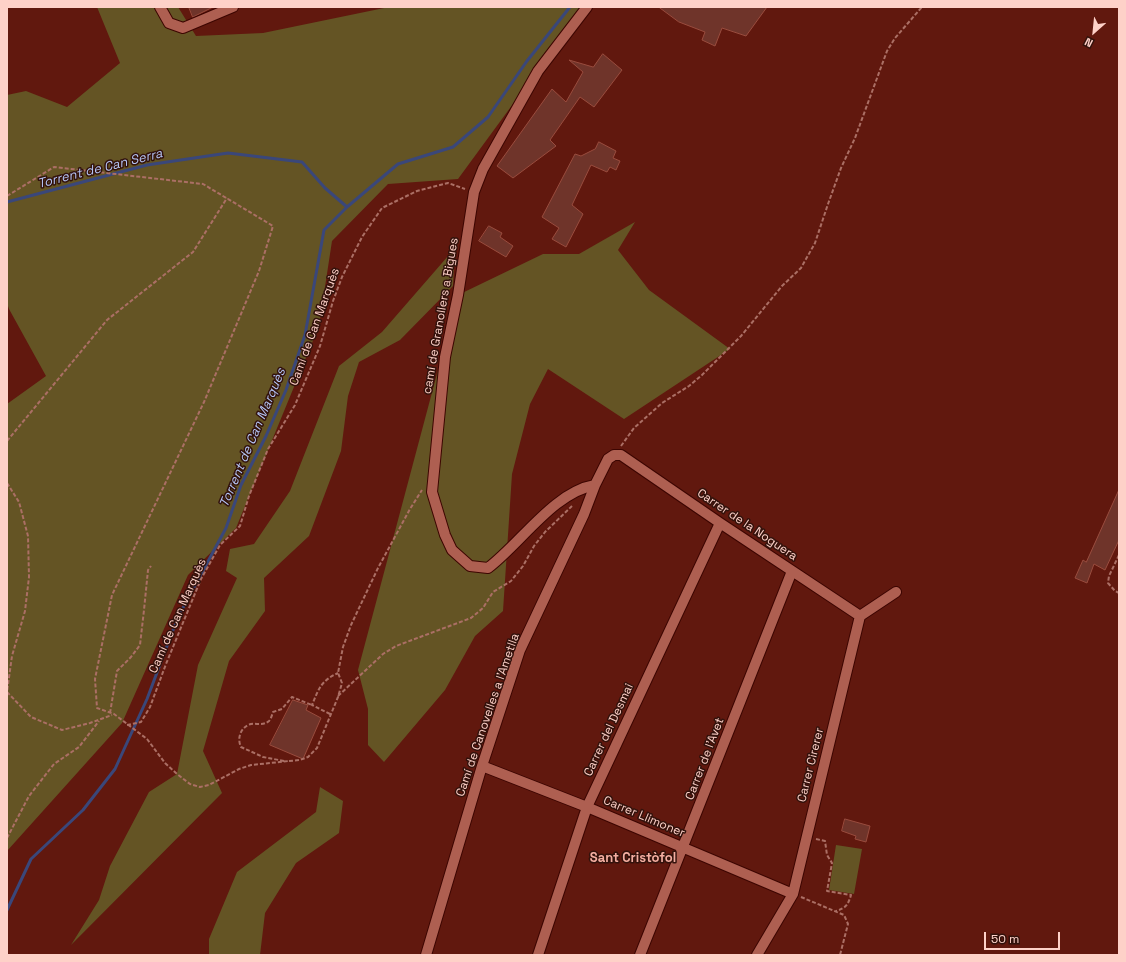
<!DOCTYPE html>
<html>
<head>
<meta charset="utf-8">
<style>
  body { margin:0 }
  #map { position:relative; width:1126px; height:962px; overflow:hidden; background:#61180e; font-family:"Space Grotesk",sans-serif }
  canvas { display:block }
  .frame { position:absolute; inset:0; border:8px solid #fed1c8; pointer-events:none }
  .north { position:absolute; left:1074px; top:12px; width:40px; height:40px; -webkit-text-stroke:3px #32120c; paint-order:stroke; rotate:207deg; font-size:11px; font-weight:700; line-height:16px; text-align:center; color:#fed1c8 }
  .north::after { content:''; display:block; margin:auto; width:14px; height:18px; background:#fed1c8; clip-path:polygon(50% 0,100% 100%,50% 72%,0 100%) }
  .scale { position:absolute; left:984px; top:932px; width:76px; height:18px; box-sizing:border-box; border:2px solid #fed1c8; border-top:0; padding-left:5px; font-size:12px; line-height:14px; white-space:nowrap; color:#fed1c8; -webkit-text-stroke:3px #32120c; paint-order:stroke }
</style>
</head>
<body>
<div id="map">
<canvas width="1126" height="962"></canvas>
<div class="frame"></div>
<div class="north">N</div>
<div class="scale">50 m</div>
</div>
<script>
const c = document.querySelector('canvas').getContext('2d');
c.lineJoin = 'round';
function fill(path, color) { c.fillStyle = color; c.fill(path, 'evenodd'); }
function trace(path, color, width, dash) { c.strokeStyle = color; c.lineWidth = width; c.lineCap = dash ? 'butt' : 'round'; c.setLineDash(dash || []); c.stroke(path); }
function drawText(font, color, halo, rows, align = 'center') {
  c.font = font + ' "Space Grotesk",sans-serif'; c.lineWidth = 3; c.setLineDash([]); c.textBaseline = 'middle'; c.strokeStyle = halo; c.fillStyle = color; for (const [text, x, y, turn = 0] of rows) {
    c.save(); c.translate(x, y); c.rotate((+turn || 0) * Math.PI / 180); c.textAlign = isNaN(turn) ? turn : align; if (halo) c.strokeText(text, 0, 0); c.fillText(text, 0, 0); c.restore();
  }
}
const green = new Path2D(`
  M97,7H178L196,36L263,33L389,7H584L458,179L388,184L332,241L319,326L236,528L188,575L122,723L7,851V404L46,376L9,309L7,303V95L26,91L67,107L120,63Z
  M635,222L618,250L649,290L730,349L624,419L548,369L530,404L512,474L503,611L475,636L445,690L384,762L368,745V709L358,670L458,295L543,254H579Z
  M455,248L453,286L400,340L359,362L348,396L341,451L309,536L264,578L265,611L229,661L203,751L222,793L71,945L99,900L110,866L149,792L177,774L198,665L237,578L226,571L230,549L254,544L290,491L339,366L382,332Z
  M320,787L343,801L339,833L296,863L265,913L260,955H209V939L237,872L316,812Z
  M836,845L862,849L854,894L829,890Z`);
const stream = new Path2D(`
  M7,202L147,165L228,153L302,162L325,188L347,207
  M7,910L31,859L83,810L115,769L147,699L178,617L226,528L241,485L266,436L286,390L305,335L324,230L347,207L398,164L453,147L488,117L527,61L570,7`);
const building = new Path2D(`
  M189,7H213L193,17Z
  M659,7H767L746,36L722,28L715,46L702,40L705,32L679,22Z
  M603,54L622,70L594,107L580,97L550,140L556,146L513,178L497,166L552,89L566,102L583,72L569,60L593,67Z
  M599,142L616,151L613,158L620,161L616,170L610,167L607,172L591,165L572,205L583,214L566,247L552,239L559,228L542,217L575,154L581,156L595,149Z
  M489,226L502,233L500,237L513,246L506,257L479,241Z
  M1119,490V540L1105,570L1094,564L1087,583L1075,578L1083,560L1086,562Z
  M293,700L308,705L306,710L321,718L303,759L270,745Z
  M845,819L870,826L866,842L855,839L856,836L842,831Z`);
const path = new Path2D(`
  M7,196L54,167L203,184L273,226L259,271L204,402L112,595L95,679L97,708L114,714L147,739L165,763L177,774L190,784L200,787L209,785L239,769L251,765L289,761
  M7,441L107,320L193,252L227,198
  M621,446L634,428L662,403L689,386L702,375L741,336L782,286L801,268L815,243L828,204L841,168L855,138L887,51L895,38L922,7
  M7,483L19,502L28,536L29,577L25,611L12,656L7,692L31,717L62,730L90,723L112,715
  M1119,555L1109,576L1108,583L1115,591L1119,593
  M338,696L383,654L396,646L471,618L483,608L493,592L511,581L523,566L534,546L545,532L572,506
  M110,713L117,671L131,657L140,645L144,610L148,570L151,566
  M330,714L312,705C319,688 321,681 338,673
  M127,725L141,722L150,707L166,664L201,579L220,545L240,526L249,496L268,449L295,405L320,346L333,301L342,277L362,237L382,208L417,191L448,183L465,189
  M284,761L263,757L241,747C237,739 240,727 251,724C257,723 263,726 269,721C271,719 272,715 273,712L282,709L292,697L312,705
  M289,761L300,760L308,757L317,748L338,697L342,683L338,673L343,647L351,625L378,568L410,509L422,490
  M7,838L29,796L54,764L79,747L99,721
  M816,839L825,841L827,855L832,863L827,891L851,895C848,905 846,908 836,911
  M801,897L844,915L848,924L840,955`);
const minor = new Path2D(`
  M160,7L169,23L183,28L233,7
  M587,7L538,71L483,169L474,192L458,295L445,357L432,492L445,535L452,550L470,566L488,568C521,543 554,492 595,485
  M482,766L587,807L793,894
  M426,955L482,766L520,650L584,514L595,485L608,459L614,455H621L720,523L860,616
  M538,955L587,807L720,523
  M640,955L792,571
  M757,955L793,894L860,616L896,592`);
const streetNames = [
  ["camí de Granollers a Bigues",441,316,-80],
  ["Camí de Can Marquès",315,327,-70],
  ["Carrer de la Noguera",747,525,34],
  ["Camí de Can Marquès",178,616,-66],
  ["Camí de Canovelles a l'Ametlla",488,715,-71],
  ["Carrer del Desmai",609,730,-65],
  ["Carrer de l'Avet",705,759,-69],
  ["Carrer Cirerer",811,765,-76],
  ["Carrer Llimoner",644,817,23]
];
const waterNames = [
  ["Torrent de Can Serra",100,169,-14],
  ["Torrent de Can Marquès",253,438,-67]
];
const neighbourhoodNames = [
  ["Sant Cristòfol",633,858]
];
fill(green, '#645424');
trace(stream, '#3a477a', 3);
fill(building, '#6f342a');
trace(building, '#994c3e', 1);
trace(minor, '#3c0501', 12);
trace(path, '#ab6f65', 2, [4, 2]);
trace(minor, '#ae5f51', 10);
drawText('12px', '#fed1c8', '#32120c', streetNames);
drawText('italic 13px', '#b5c5f5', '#32120c', waterNames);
drawText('bold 13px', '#f4aea1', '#32120c', neighbourhoodNames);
</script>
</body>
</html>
